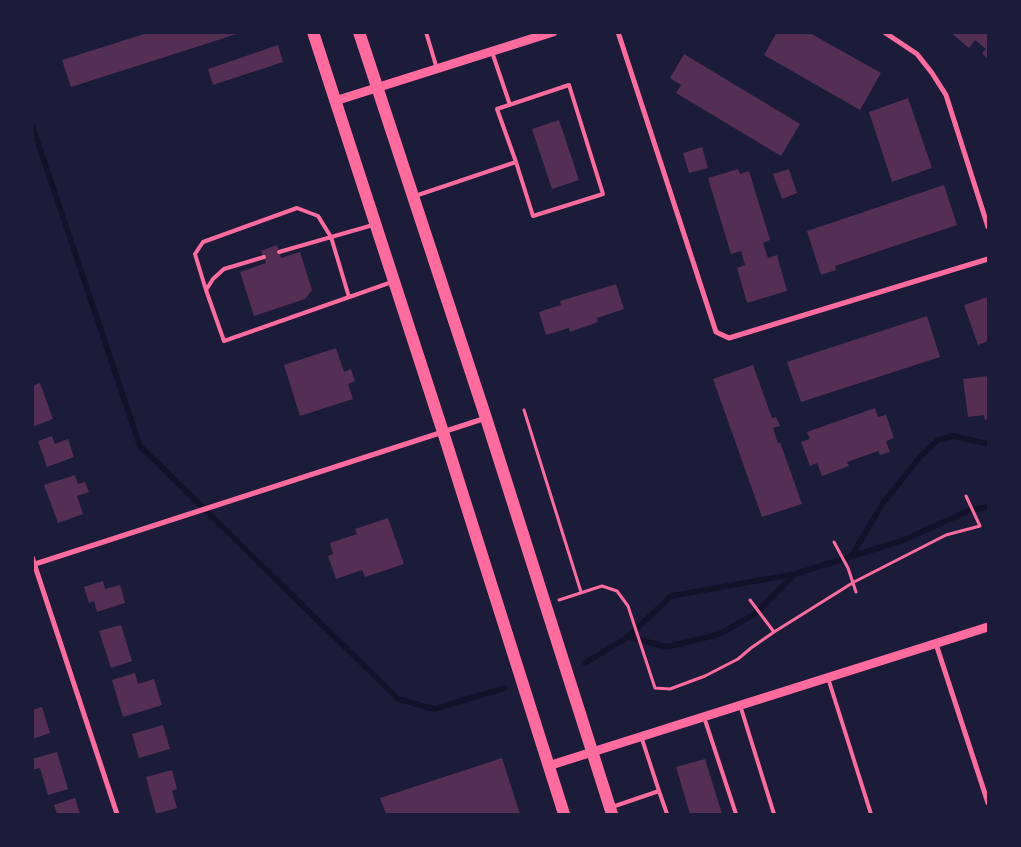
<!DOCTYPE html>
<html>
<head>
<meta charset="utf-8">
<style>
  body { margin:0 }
  #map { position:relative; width:1021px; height:847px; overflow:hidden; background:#1b1b3a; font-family:"Fira Sans",sans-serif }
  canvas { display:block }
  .frame { position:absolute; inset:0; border:34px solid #1b1b3a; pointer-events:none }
</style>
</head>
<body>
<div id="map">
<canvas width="1021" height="847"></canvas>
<div class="frame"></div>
</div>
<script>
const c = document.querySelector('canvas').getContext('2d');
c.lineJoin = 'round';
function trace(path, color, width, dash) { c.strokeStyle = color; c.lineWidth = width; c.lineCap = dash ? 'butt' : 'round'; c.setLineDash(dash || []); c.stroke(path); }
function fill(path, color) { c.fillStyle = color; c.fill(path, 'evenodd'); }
const stream = new Path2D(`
  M32,125L140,446L398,699L434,709L505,688
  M852,555L883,503L920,457L938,440L953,436L988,444
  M628,637L667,647L720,634L755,614L794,575
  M585,663L628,637L671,596L795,574L904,540L968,511L988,507`);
const building = new Path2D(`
  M144,32H240V33L71,87L62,60L144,34Z
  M777,32H808L881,73L860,110L764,55Z
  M950,32H988V59L982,53L986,49L975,40L969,48Z
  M278,45L283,62L213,85L208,69Z
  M684,54L800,124L781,156L676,93L681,85L670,78Z
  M908,98L932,168L892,182L869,112Z
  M559,120L579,180L552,189L532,129Z
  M702,147L708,168L689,173L683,153Z
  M738,169L740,174L749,171L770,240L763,243L768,258L777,255L787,291L747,303L737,268L745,265L741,251L731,254L708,178Z
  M789,169L797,193L782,199L773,174Z
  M944,185L957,225L835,266L836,270L821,275L807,231Z
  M277,245L281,258L300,252L312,290L305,299L254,316L240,272L266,263L261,251Z
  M616,284L624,309L597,318L598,322L570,332L569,328L546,335L539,312L561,305L560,301Z
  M988,297V341L978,345L964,305Z
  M927,316L940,357L801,402L787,362Z
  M336,348L344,372L351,369L355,381L348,384L353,399L300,416L284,365Z
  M753,365L772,418L776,417L780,426L773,428L778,444L780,442L802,504L762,517L713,379Z
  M988,376V419L985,420L984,415L968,417L963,379Z
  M40,383L53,419L32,427V386Z
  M875,408L878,417L886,415L894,438L886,441L890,452L880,455L878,451L847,462L849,466L822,476L817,463L810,466L801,442L810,439L807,432Z
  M52,436L55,444L68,439L74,457L47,467L38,441Z
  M75,475L78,484L85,482L89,492L77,496L83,514L58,523L44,485Z
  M388,518L404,564L365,577L362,570L336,579L328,556L333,554L330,543L357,534L355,529Z
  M103,581L105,589L120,585L125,603L97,612L94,601L89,603L84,587Z
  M121,625L132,661L111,668L99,631Z
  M135,673L138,684L154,679L162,705L123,717L112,680Z
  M42,707L50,733L32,739V710Z
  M163,725L170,749L139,758L132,734Z
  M57,752L68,789L48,795L40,768L32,770V759Z
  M502,758L520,814H386L380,798Z
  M705,759L722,814H690L676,767Z
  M172,770L177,789L172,791L177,808L156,814L146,777Z
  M75,798L80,814H57L54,805Z`);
const path = new Path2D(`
  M524,410L581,592
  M834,542L848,568L856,592
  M559,600L602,586L617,591L628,606L655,688L670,689L705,676L738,659L751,648L774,632L854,582L946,535L980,526L966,496
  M750,600L774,632`);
const service = new Path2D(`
  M426,32L437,69
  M492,52L510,105
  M415,196L516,162L497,109L569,85L603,194L533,216L516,162
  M279,252L373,225
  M206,290L213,279L224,269L264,257
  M349,297L331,237L318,216L297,208L203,242L195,254L206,290L224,341L392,282
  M828,678L871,814
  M740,705L774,814
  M704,717L736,814
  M659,791L667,814
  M612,807L659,791L641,736`);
const minor = new Path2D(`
  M618,32L716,332L729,338L988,259
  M884,32L917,54L932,73L946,95L988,227
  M32,557L117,814
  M32,565L486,418
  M936,644L988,803`);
const tertiary = new Path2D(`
  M335,101L553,32
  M548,766L988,627`);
const primary = new Path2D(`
  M313,32L443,432L564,814
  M359,32L486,418L612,814`);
trace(stream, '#12122b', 5.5);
fill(building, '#542f53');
trace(path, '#ff6b9d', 3);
trace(service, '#ff6b9d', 4);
trace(minor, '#ff6b9d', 5);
trace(tertiary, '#ff6b9d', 9);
trace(primary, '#ff6b9d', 12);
</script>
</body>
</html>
